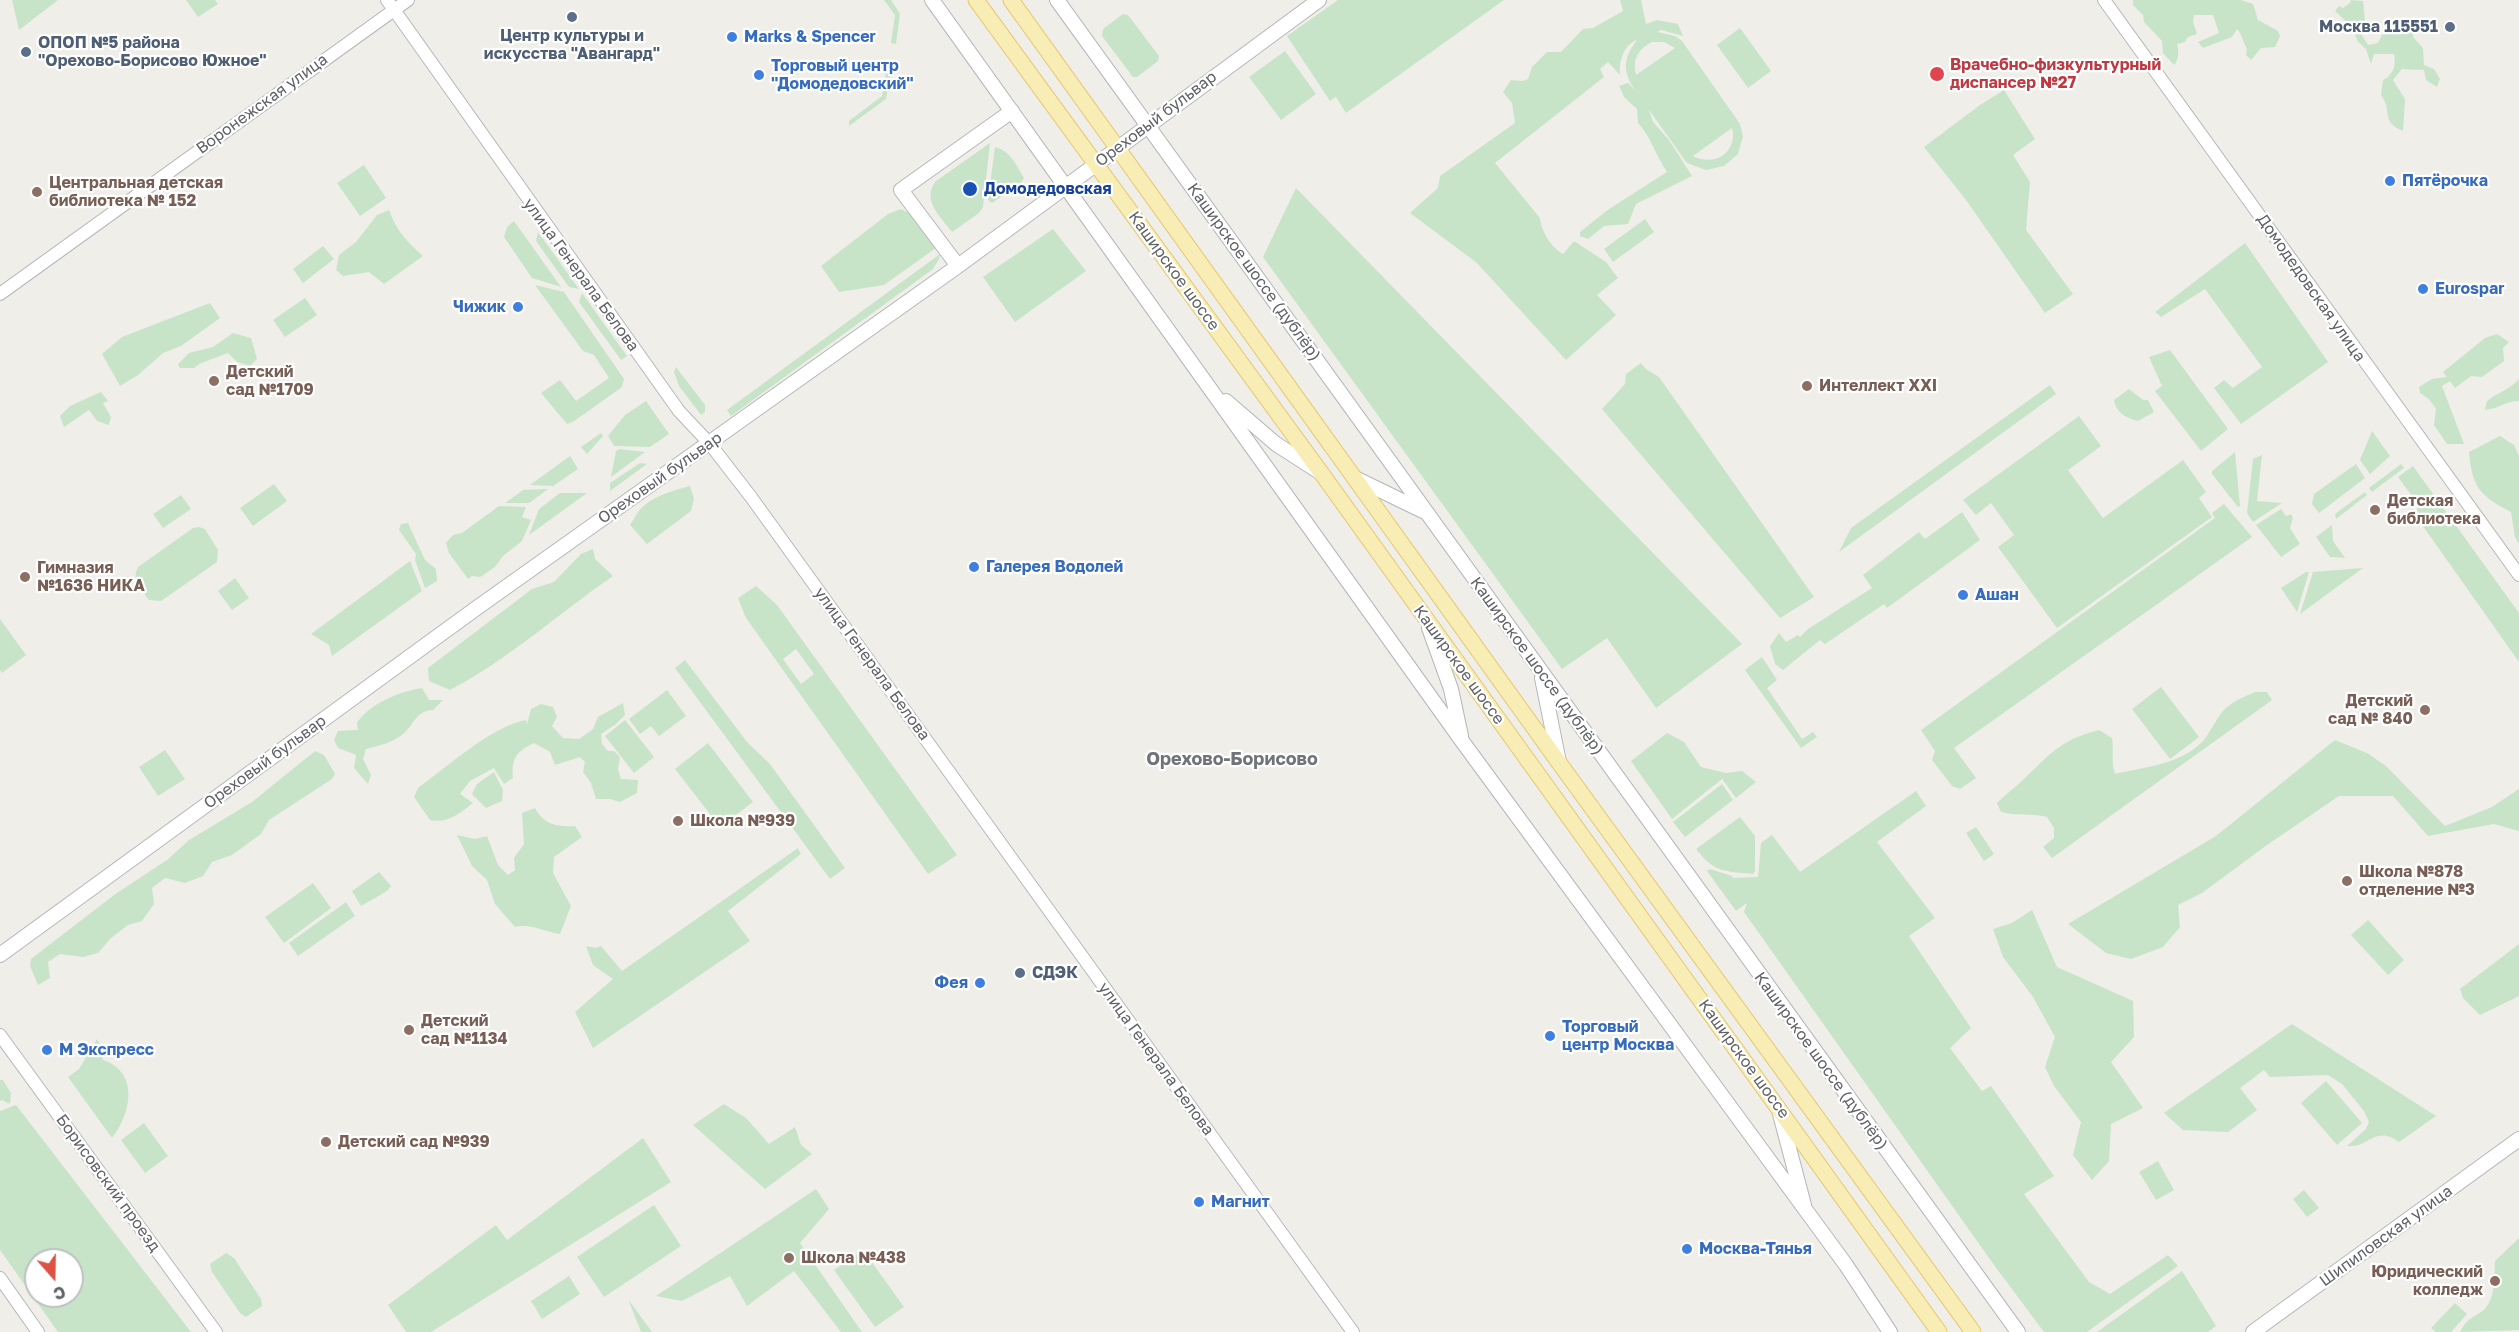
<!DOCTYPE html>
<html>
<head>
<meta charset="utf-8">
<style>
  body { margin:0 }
  #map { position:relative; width:2519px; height:1332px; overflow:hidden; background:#f0eee8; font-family:"Golos Text",sans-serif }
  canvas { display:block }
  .north { position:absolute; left:24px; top:1248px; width:60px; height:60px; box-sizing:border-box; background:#fff; border:2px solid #bfc0c2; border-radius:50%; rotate:160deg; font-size:16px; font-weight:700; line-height:24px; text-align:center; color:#5f6266 }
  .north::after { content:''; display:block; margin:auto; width:21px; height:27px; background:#da5344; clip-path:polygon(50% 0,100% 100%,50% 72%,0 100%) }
</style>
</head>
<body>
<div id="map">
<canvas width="2519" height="1332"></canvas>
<div class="north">С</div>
</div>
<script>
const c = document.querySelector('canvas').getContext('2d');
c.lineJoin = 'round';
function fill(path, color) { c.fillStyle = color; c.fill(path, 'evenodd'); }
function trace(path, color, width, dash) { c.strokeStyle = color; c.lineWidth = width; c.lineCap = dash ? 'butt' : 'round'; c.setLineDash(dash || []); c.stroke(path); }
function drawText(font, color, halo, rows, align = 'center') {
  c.font = font + ' "Golos Text",sans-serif'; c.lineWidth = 4.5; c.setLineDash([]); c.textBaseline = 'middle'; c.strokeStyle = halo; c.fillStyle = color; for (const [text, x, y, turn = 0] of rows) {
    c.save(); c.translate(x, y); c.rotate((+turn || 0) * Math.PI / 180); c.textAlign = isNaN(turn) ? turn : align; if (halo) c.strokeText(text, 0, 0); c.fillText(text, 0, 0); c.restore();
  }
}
const green = new Path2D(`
  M12,0H58L19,30Z
  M186,0H215L218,4L198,17Z
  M884,0H891L900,14L896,44L891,43L895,15Z
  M1338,0H1504L1346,113L1336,97L1330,101L1287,36Z
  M1620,0H1641L1646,24L1657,20L1678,24L1683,36L1661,30L1658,32L1675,36L1682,41L1740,124L1743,136L1738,154L1724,166L1706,170L1687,163L1649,110L1653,122L1669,140L1692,176L1636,204L1628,224L1604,226L1588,239L1580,236V232L1609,209L1667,172C1656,156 1651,137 1638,123L1637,109L1624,97L1619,86L1628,83L1635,90C1622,70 1623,59 1637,40C1623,45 1619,62 1620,75L1608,62L1600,69L1604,77L1495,163L1540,218C1541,231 1551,247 1563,254L1574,241L1606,262L1618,278L1597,295L1616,315L1566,360L1477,263L1410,213L1438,188L1440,176L1515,123L1512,103L1503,92L1511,80L1522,81L1528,79L1532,67L1547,52H1561L1583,29L1593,28L1623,11ZM1652,42H1664L1675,48L1636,75C1632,60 1638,49 1652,42ZM1732,128C1738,153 1714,167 1693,156Z
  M2133,0H2241L2253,4L2258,20L2278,31L2280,36L2275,47L2261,48L2251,60L2246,55L2247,49C2243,42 2242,34 2237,29L2232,37L2203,48L2198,42L2219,33L2213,15H2194L2193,22L2197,34L2188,37L2185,42L2177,44C2179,51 2179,60 2174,65L2163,53L2162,41L2144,22L2143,15L2133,5Z
  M2350,0L2363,1L2365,21L2358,29L2368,45L2378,43L2382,35L2392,33L2398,25L2413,18L2415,26L2413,37L2423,48L2424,65L2434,69L2440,79L2437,87L2426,80L2424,70L2402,69L2393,80L2405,99L2403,131C2380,122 2393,111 2381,95L2383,80C2394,74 2396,66 2394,54H2374L2371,64L2366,49L2358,42L2352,27L2335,11L2339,6L2343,8L2351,2Z
  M1123,14L1128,15L1159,56L1158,61L1137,77H1133L1102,36L1103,29Z
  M1740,28L1771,71L1748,88L1717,45Z
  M1285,51L1316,94L1281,120L1249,77Z
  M887,66L892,67L886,99L849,126V121L882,96Z
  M2004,90L2035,139L2013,155L2030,182L2026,230L2073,294L2045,313L1966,200L1924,147L1980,105Z
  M990,143L983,207L979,213L952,232C940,216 921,200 936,181Z
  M995,147C1011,151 1016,165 1024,178L1020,184L992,203L988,200Z
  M364,165L386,198L360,216L337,183Z
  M1296,188L1742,644L1656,708L1607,638L1562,669L1263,257Z
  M901,209L913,215L936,248L884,285L839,292L821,266L888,214Z
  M389,210C396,230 407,242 423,256L384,284L369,272L343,276L336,270L339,255L356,242L377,215Z
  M1645,219L1654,232L1613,262L1604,249Z
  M514,221L561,287L532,278L504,237L507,227Z
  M1053,229L1086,271L1015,322L983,277Z
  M538,232L579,289L569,287L536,241Z
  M2245,243L2328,362L2241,424L2214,388L2224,380L2233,388L2262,367L2205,289L2161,317L2155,312Z
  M323,246L334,259L303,283L293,269Z
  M940,254L939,259L933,269L731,416L727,410Z
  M535,285L564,292L624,379L622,387L573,422L567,424L541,393L560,380L576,401L609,378L594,355L583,351Z
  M582,293L627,356L621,360L579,302Z
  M305,298L317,315L285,337L273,320Z
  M210,303L220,318L181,346L163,353L138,375L120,386L102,354L122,337Z
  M233,333L251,338L257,359L250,366L237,362L228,353L199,364L194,368H180L178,364L189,353L213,347Z
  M2497,334L2509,342L2503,348L2504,361L2482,377L2471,376L2455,388L2450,381L2442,386L2464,444H2447L2434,425L2436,409L2429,399L2420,393L2419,387L2432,379L2447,377L2443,372L2485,338Z
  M2170,350L2228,429L2201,451L2155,391L2162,386L2149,357Z
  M1641,363L1646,369L1659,377L1814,597L1780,618L1602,409L1625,384L1626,374Z
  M676,367L705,405V412L701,415L679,386L674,372Z
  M2519,379V401C2506,401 2498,409 2485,410L2487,401C2497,393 2511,389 2519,379Z
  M2050,385L2056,394L1839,552L1851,528Z
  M2129,389L2143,400H2148L2154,412L2138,421C2126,418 2116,413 2114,400Z
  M101,392L108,401L103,403L111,417L109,425L97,421L89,410L64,427L60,416L70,406Z
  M646,401L669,434L650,447L614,446L608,436L625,415Z
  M2079,416L2101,446L2068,470L2103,518L2183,460L2206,492L2199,498L2212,517L2057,628L1998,547L2014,535L1991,503L1976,515L1963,500Z
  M2372,431L2390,456L2370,474L2360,460Z
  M601,433L603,436L587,454L581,447Z
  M2500,436L2514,445L2519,456V544L2515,537L2511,512C2480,496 2472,487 2469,452Z
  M620,449L645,452L611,477L616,451Z
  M2235,452L2240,506L2238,507L2212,474V471Z
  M2262,455L2257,501L2282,503L2253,522L2247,513L2253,459Z
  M570,456L578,469L553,486L530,485Z
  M640,463L647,464L610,491V483Z
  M2356,464L2365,478L2319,513L2312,504L2314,494Z
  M2401,464L2404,468L2372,492L2369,488Z
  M2413,466L2519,613V662L2413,512L2420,507L2398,477Z
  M274,484L287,501L253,526L240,508Z
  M690,486L694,499L691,511L647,544L630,525C633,521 635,516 638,512C650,497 671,491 690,486Z
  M548,489L529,503H505L523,490Z
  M2365,492L2367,495L2336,519L2335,514Z
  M560,493H587L529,535L539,509Z
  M181,495L191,509L163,528L153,514Z
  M2224,504L2252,537L1954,748L1976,778L1960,789L1952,786L1932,760L1935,751L1921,730L2215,518L2212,513Z
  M499,506L526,507L522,517L531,520L522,541L503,556L495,567L480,577L472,576L468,579L449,553L446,543L453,535L462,533Z
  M2281,509L2286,516L2291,514L2293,518L2290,528L2300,544L2281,557L2256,525Z
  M1962,512L1980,540L1887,608L1884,604L1825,644L1820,640L1783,670L1775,664L1770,646L1779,633L1786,642L1798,635L1800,637L1808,629L1872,588L1863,575L1919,532L1925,539Z
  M408,523L425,560L436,569L437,581L425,588L415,560L416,554L399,530L401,524Z
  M2332,525L2333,541L2345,558L2330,557L2316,537Z
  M199,527L205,529L218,550L217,562L161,601L149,600C141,589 131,581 138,567L193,528Z
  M593,549L595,559L613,576C558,614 509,659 450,690L429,681L428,668L532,589L554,582L581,554Z
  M410,561L422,591L332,656L329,645L311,634Z
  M2363,568L2300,614L2313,572Z
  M2306,572H2309L2297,612L2281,588Z
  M235,578L249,598L232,610L218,591Z
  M756,586L777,605L957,855L928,874L746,618L738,598ZM796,649L814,674L801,684L783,659Z
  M0,619L26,655L2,673L0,670Z
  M1762,657L1777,680L1767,688L1802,739L1813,732L1817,737L1801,748L1745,670Z
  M685,660L747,742L770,764L845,868L830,879L675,668Z
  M2161,687L2199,737L2170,759L2132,709Z
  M422,688L429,700H443L433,710C415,711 415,724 403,734C394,742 378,746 366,749L363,759L371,775L368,784L354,768L356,755L338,748L334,740L338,731L358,730L357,723C370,703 399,692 422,688Z
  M667,690L686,716L659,736L651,726L640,734L629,719Z
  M2255,692H2267L2272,700L2052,858L2043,847L2054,838V828L2047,817C2032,813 2017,816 2001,812L1997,803C2006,794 2016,787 2025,778C2052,752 2061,740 2099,730L2112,738C2114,750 2111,763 2115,774C2144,767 2179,765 2202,742C2210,733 2215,721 2223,711C2231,702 2244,697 2255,692Z
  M623,703L625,715L616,724L601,734L602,744L608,751H614L620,757L618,769L621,779L638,780L637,793L620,802L610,799H596L591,783L583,772L585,762L580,757L555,765L550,752L534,743C517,751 511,758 513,778L504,784L494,768L470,781L460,794L473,803C460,813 447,824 430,820L414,797L418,788C447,767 492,726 526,720L527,724L531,709L541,704L553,707L557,717L552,726L563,738L579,739L593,729L598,717Z
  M625,720L654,757L634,773L605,736Z
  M1667,733L1684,742L1701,767L1726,773L1742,771L1756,782L1736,798L1722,779L1672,819L1631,761Z
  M2335,740L2367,753L2386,766L2445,826L2492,807L2519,789V831L2494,824L2428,836L2393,796H2339L2267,845L2202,893L2178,905L2180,927L2163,947L2131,959L2106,953L2068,924L2216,836Z
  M708,743L753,802L720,827L675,769Z
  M165,750L185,779L158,796L139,767Z
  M315,751L324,755L335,774L332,779L269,820L261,834L232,855L212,862L203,876L185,883L165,878L152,888L154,904L142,921L128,925L111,938L98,953L83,957L60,954L48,962L50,978L38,985L30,966L31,959L114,895L167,860L189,840L252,802Z
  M494,772L503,790L502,801L486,808L472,794L477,784Z
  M1722,784L1733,800L1685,837L1673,822Z
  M1916,791L1926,806L1877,842L1935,918L1909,936L1971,1028L1950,1048L1982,1091L1991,1086L2054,1176L2024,1194L2089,1282L2110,1294L2168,1255L2178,1266L2087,1332H2044L1994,1265L1744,912L1747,903L1736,911L1707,871L1710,869L1732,876L1733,878L1758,877L1761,843L1772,835L1800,872Z
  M535,808C544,825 558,827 575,826L582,837L554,857L553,873L571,906L560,934C546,932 529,923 515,927L495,904L487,880L472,866L457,835L475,839L487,836L498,865L508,875L515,870L514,858L524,844L522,813Z
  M1740,817L1755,836V871L1753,874C1724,871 1715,873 1696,849Z
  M1976,827L1994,854L1984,861L1966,833Z
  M798,848L801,854L728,911L750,941L593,1048L575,1012L613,979L593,965L586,946L596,948L601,946L622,971Z
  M379,872L391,886L387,891L361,906L352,891Z
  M313,883L331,908L284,943L265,917Z
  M346,902L355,916L298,956L289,943Z
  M2032,910L2057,967L2133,1001L2134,1037L2111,1062L2143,1108L2111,1124L2109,1161L2092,1180L2073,1155L2081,1122L2054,1086L2045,1067L2055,1037L2033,997L2003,957L1993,929L2012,923Z
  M2368,920L2404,960L2388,975L2351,935Z
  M2519,944V996L2480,1015L2463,998L2460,989Z
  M2292,1024L2436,1116L2399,1142C2374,1124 2368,1149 2347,1146L2366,1129L2369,1122L2364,1111L2342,1084L2328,1075L2270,1077L2264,1070L2240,1088L2257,1110L2228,1132L2183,1130L2164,1113Z
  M97,1039L102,1048L103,1060C139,1072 132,1113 112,1138L68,1077L79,1069Z
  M0,1080H3L11,1093L10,1104L2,1100L0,1101Z
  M2326,1081L2362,1123L2337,1145L2301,1103Z
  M724,1104L746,1118L769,1144L795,1127L801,1145L812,1154L765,1189L693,1125Z
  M16,1105L191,1332H58L0,1250V1111ZM36,1260H72V1296H36Z
  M144,1123L168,1156L145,1173L121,1140Z
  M643,1138L671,1182L431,1332H406L388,1305L496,1225L507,1240Z
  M2158,1161L2174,1190L2156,1200L2139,1172Z
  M816,1189L829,1209L800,1243L862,1332H841L794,1271L747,1306L730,1276L682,1301L656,1296Z
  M2304,1190L2319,1208L2307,1217L2293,1199Z
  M654,1205L681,1246L604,1297L577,1257Z
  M2519,1238V1330L2460,1332C2467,1319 2469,1320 2481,1312C2496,1302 2494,1278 2495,1261Z
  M863,1250L904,1307L875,1327L834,1270Z
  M226,1253L234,1258L261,1299L262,1306L246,1317L240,1313L212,1272L210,1264Z
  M2182,1271L2216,1326L2208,1332H2097Z
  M569,1276L580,1294L542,1319L531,1301Z
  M628,1299L652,1332H641Z
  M2455,1303L2467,1314L2451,1332H2436L2431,1328Z`);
const tertiary = new Path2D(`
  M387,0L679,411L710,444L751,497L1353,1332
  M2104,0L2519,575
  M0,294L408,0
  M0,1035L216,1332
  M0,1278L38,1332`);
const secondary = new Path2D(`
  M932,0L1462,741L1846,1265L1890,1332
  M1057,0L2018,1332
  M958,266L901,190L1012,111
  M1226,401L1276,444L1318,471
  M1355,478L1425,512
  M1429,628L1451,689L1461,736
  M1542,678L1559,762
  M0,955L478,607L958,266L1319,0
  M1780,1114L1804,1205
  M2253,1332L2519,1139`);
const primary = new Path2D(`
  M976,0L1322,474L1939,1332
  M1011,0L1560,764L1973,1332`);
const markers = [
  [572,17,6,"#5c6f8a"],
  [2450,27,6,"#5c6f8a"],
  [732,37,6,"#3f7fe0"],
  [26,52,6,"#5c6f8a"],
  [1937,74,8,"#e0444e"],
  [759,75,6,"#3f7fe0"],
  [2390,181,6,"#3f7fe0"],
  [970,189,8,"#1a4fb4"],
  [37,192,6,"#8d6e63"],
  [2423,289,6,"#3f7fe0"],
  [518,307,6,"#3f7fe0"],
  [214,381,6,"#8d6e63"],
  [1807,386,6,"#8d6e63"],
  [2375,510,6,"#8d6e63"],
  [974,567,6,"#3f7fe0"],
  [25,577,6,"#8d6e63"],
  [1963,595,6,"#3f7fe0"],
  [2425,710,6,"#8d6e63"],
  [678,821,6,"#8d6e63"],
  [2347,881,6,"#8d6e63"],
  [1020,973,6,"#5c6f8a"],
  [980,983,6,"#3f7fe0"],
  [409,1030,6,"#8d6e63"],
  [1550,1036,6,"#3f7fe0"],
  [47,1050,6,"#3f7fe0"],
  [326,1142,6,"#8d6e63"],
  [1199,1202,6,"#3f7fe0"],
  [1687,1249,6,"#3f7fe0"],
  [789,1258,6,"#8d6e63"],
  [2495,1281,6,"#8d6e63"]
];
const serviceNames = [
  ["Москва 115551",2438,27,"right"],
  ["Центр культуры и",572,36,"center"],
  ["искусства \"Авангард\"",572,54,"center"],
  ["ОПОП №5 района",38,43],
  ["\"Орехово-Борисово Южное\"",38,61],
  ["СДЭК",1032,973]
];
const shopNames = [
  ["Marks & Spencer",744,37],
  ["Торговый центр",771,66],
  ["\"Домодедовский\"",771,84],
  ["Пятёрочка",2402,181],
  ["Eurospar",2435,289],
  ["Чижик",506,307,"right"],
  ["Галерея Водолей",986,567],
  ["Ашан",1975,595],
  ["Фея",968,983,"right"],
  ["Торговый",1562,1027],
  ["центр Москва",1562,1045],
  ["М Экспресс",59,1050],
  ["Магнит",1211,1202],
  ["Москва-Тянья",1699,1249]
];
const healthNames = [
  ["Врачебно-физкультурный",1950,65],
  ["диспансер №27",1950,83]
];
const streetNames = [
  ["Воронежская улица",262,104,-36],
  ["Ореховый бульвар",1156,119,-37],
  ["Каширское шоссе",1174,271,54],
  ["Каширское шоссе (дублёр)",1254,272,54],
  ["улица Генерала Белова",581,275,54],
  ["Домодедовская улица",2311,288,55],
  ["Ореховый бульвар",660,478,-35],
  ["улица Генерала Белова",872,664,54],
  ["Каширское шоссе",1459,665,54],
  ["Каширское шоссе (дублёр)",1537,666,54],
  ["Ореховый бульвар",265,762,-36],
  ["улица Генерала Белова",1156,1059,54],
  ["Каширское шоссе",1744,1059,54],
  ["Каширское шоссе (дублёр)",1821,1061,54],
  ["Борисовский проезд",108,1183,54],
  ["Шипиловская улица",2386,1236,-36]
];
const educationNames = [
  ["Центральная детская",49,183],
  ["библиотека № 152",49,201],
  ["Детский",226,372],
  ["сад №1709",226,390],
  ["Интеллект XXI",1819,386],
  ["Детская",2387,501],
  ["библиотека",2387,519],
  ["Гимназия",37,568],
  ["№1636 НИКА",37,586],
  ["Детский",2413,701,"right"],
  ["сад № 840",2413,719,"right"],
  ["Школа №939",690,821],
  ["Школа №878",2359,872],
  ["отделение №3",2359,890],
  ["Детский",421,1021],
  ["сад №1134",421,1039],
  ["Детский сад №939",338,1142],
  ["Школа №438",801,1258],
  ["Юридический",2483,1272,"right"],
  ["колледж",2483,1290,"right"]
];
const transitNames = [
  ["Домодедовская",984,189]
];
const neighbourhoodNames = [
  ["Орехово-Борисово",1232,759]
];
fill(green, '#c7e4c8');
trace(tertiary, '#b5b7bb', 14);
trace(secondary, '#b4b6bb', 16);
trace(primary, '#e5c66c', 17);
trace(tertiary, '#fff', 12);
trace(secondary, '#fff', 14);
trace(primary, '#f8eeb5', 15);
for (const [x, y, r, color] of markers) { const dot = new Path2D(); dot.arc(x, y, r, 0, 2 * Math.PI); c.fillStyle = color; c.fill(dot); trace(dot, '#fff', 2); }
drawText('bold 16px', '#4e5e75', '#fff', serviceNames, 'left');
drawText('bold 16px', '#366cbe', '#fff', shopNames, 'left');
drawText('bold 16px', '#be3a42', '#fff', healthNames, 'left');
drawText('16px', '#5f6266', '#fff', streetNames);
drawText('bold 16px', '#785e54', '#fff', educationNames, 'left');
drawText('bold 16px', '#164399', '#fff', transitNames, 'left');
drawText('bold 18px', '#707478', '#fff', neighbourhoodNames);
</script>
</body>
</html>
